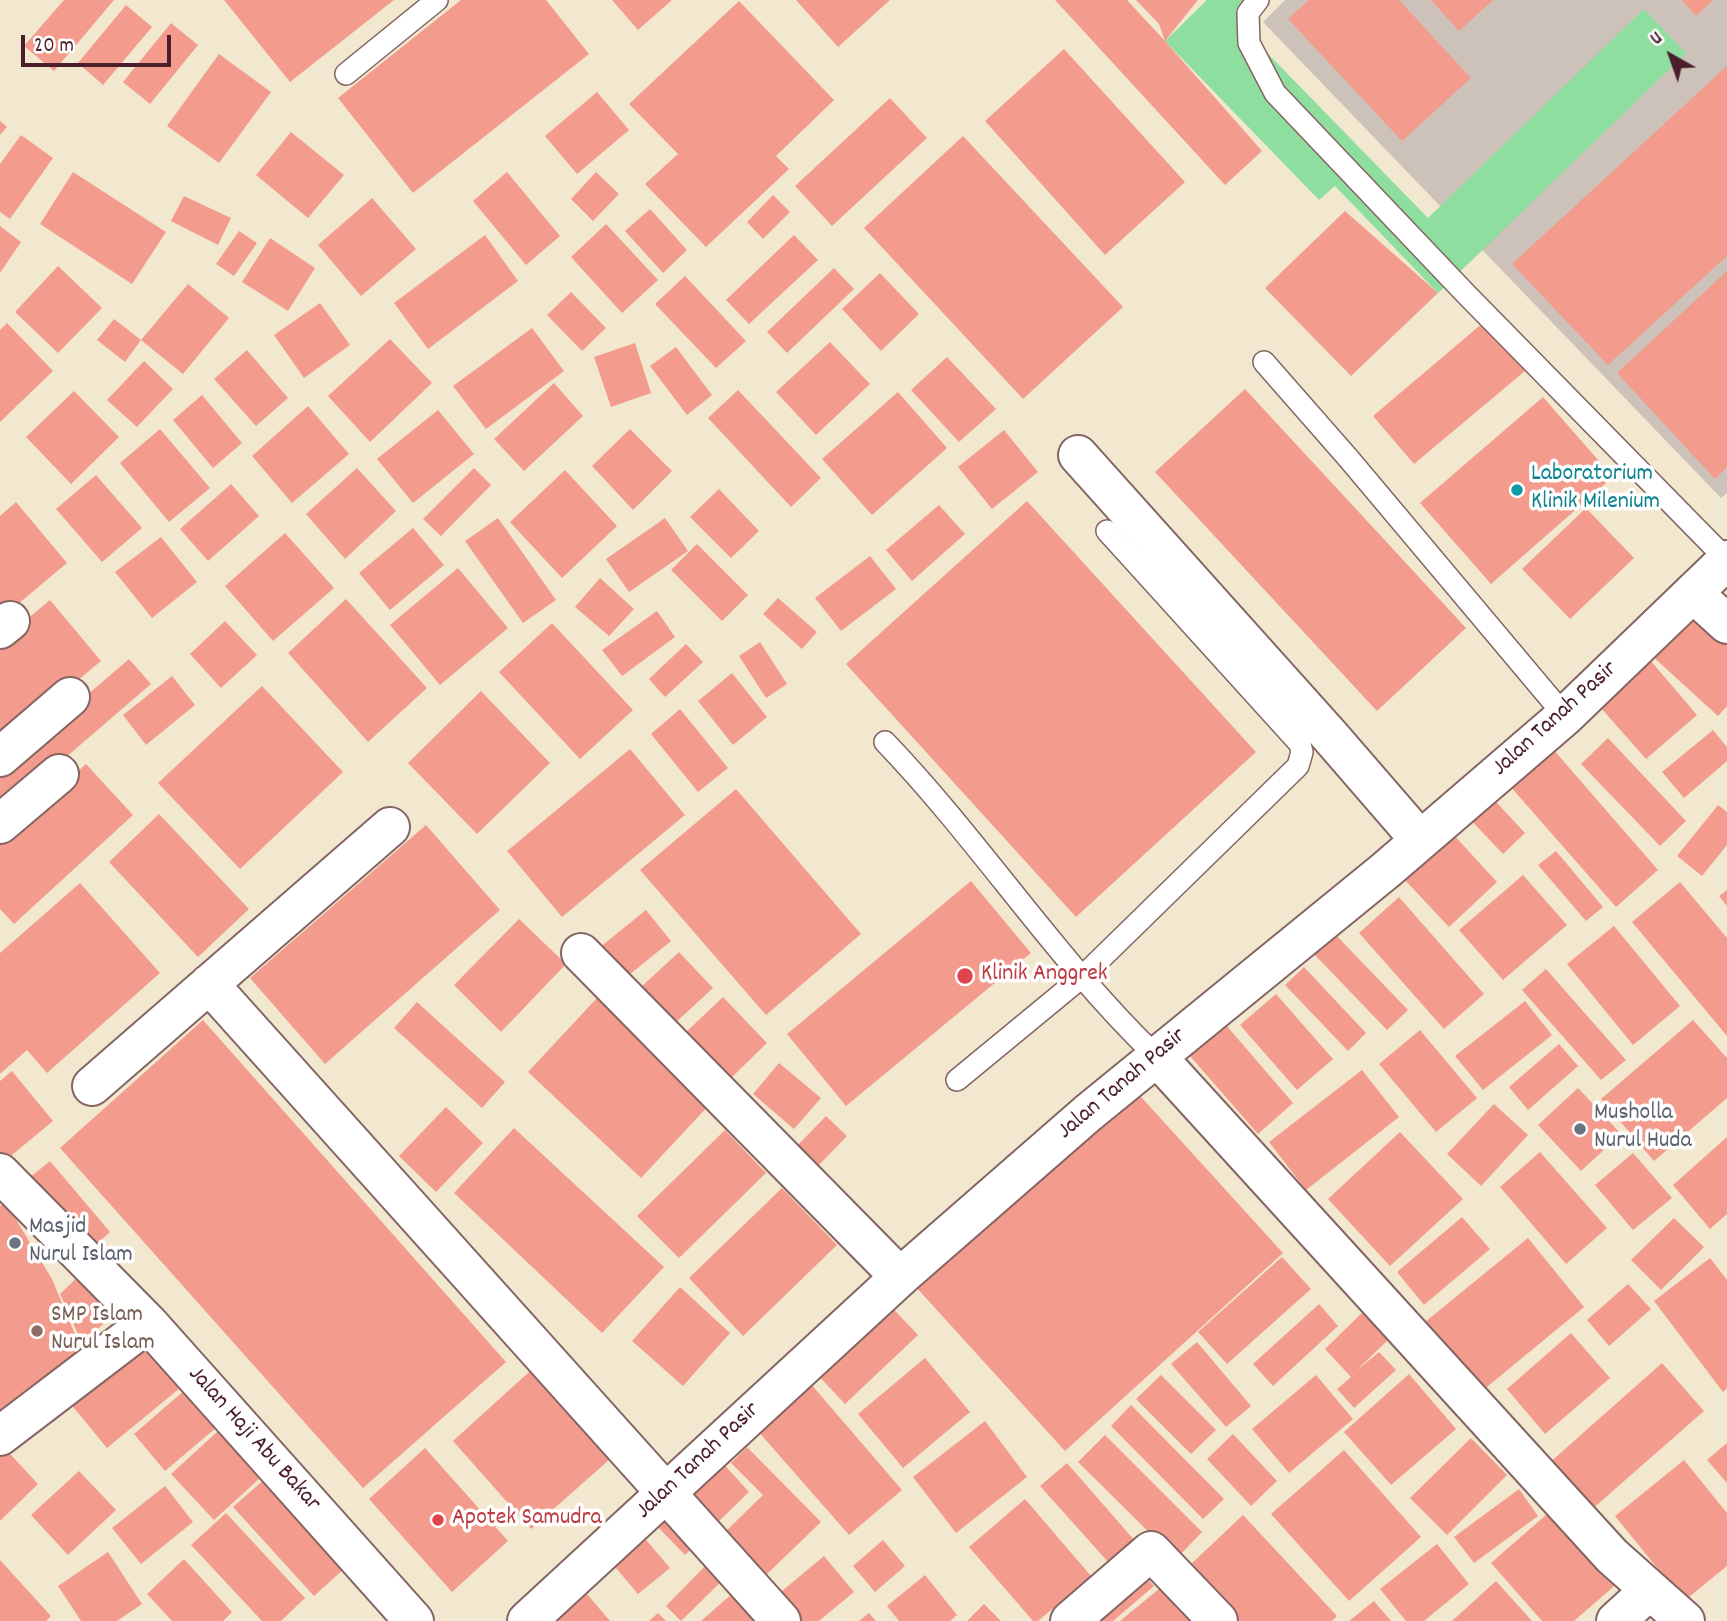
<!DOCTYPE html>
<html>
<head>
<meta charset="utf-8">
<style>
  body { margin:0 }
  #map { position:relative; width:1727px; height:1621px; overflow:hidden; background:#f2e8cf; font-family:Dekko,sans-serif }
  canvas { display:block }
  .north { position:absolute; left:1636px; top:21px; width:70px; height:70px; -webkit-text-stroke:5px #fff; paint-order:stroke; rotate:320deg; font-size:19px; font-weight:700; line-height:28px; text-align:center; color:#4a1f2b }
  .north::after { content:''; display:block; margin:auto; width:24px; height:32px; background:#4a1f2b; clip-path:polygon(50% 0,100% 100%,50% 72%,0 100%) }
  .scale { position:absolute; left:21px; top:35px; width:150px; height:32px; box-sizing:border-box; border:4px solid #4a1f2b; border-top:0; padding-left:9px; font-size:21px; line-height:24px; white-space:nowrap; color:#4a1f2b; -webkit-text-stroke:5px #fff; paint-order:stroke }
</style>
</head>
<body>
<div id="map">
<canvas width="1727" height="1621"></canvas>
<div class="north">U</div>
<div class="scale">20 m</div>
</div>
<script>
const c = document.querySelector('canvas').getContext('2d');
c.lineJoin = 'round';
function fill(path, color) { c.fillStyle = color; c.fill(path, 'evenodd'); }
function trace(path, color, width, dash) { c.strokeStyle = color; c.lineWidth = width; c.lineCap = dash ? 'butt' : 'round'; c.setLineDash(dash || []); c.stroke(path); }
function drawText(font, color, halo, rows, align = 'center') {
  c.font = font + ' Dekko,sans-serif'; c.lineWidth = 7; c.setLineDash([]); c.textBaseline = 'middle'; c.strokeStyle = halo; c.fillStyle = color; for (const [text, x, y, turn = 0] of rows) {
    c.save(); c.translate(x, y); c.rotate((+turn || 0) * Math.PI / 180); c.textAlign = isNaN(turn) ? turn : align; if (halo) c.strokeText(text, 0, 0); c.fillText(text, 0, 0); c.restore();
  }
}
const industrial = new Path2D(`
  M1285,0H1727V493L1721,498L1263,22Z`);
const green = new Path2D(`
  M1207,0H1268L1241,26L1428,218L1644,9L1686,53L1438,293L1335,186L1319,200L1165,41Z`);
const building = new Path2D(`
  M64,0H114L54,71L24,46Z
  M224,0H394L290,82Z
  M461,0H546L589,54L413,193L338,98Z
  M612,0H672L638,30Z
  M796,0H890L838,47Z
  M1055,0H1127L1165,41L1159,24L1136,0H1198L1165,41L1262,151L1225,185Z
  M1309,0H1399L1471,78L1402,141L1288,19Z
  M1431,0H1493L1459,31Z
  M1682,0H1713L1696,16Z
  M739,1L834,100L776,156L789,169L706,247L645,184L678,154L629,104Z
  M126,5L152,27L103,85L78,63Z
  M171,23L198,45L150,104L123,82Z
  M1064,49L1185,182L1105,255L985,121Z
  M219,54L271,92L219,163L167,126Z
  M1727,66V256L1608,365L1512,264Z
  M597,92L629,130L577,174L545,136Z
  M890,98L927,138L832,226L795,186Z
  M0,121L7,127L0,135Z
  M291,132L344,175L308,218L256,175Z
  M21,135L53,158L10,219L0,212V164Z
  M963,136L1123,307L1023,399L864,228Z
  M73,172L166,232L132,284L40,224Z
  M507,172L560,236L526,265L473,201Z
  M596,172L619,194L593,221L571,199Z
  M773,195L790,212L763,239L747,222Z
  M184,196L231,218L218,245L171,221Z
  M372,198L416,249L361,296L318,245Z
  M650,209L687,250L663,273L625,231Z
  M1345,211L1438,293L1351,376L1265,288Z
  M606,224L658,280L622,313L571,257Z
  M0,226L21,242L0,273Z
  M239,231L257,243L234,276L216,264Z
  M485,235L518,281L428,349L394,303Z
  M794,235L818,260L749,324L726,300Z
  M270,238L315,268L288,311L242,282Z
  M58,266L102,308L58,353L15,312Z
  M834,268L854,289L787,353L767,332Z
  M1727,271V467L1715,479L1617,373Z
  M880,273L919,314L881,351L842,309Z
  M685,276L746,341L716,368L655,304Z
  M188,284L229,318L183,374L141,340Z
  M571,292L606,328L582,351L547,315Z
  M320,303L350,345L304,378L274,335Z
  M114,319L141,340L125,362L97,340Z
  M1484,322L1525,371L1414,464L1373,416Z
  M7,323L53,371L0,422V330Z
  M532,328L564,371L486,429L453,386Z
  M390,339L432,383L370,442L328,396Z
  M830,342L870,384L816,435L776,392Z
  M635,343L651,393L611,407L594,357Z
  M676,347L712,395L687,415L650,366Z
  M247,350L288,398L256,426L214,379Z
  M947,357L996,409L959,442L911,390Z
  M144,361L173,389L137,427L107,400Z
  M554,383L583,416L524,471L494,439Z
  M1245,389L1466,628L1377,711L1155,472Z
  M738,390L821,478L791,507L708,418Z
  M74,391L119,437L71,484L26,437Z
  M898,392L947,448L872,515L822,459Z
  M202,395L242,443L213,468L173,420Z
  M1543,397L1613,477L1491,584L1420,503Z
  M308,406L349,454L292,503L252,456Z
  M438,410L474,454L413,503L377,459Z
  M160,429L210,488L169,522L120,463Z
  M630,429L672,471L633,510L592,466Z
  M1004,430L1038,472L992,509L958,467Z
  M357,468L396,511L345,559L306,514Z
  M474,468L491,485L441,536L423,519Z
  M565,470L617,526L562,578L510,522Z
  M96,475L142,528L102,562L56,509Z
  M231,484L259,516L208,561L180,529Z
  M719,489L759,531L731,558L690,517Z
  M1027,501L1256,752L1076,917L846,664Z
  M16,502L67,563L0,619V516Z
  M939,505L965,534L912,581L886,550Z
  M1586,508L1634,558L1570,619L1522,569Z
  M498,518L556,600L523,623L465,541Z
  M665,518L688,551L629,592L606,559Z
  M413,528L444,565L390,610L359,573Z
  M285,533L334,588L273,641L225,586Z
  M161,537L197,582L152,618L115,572Z
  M697,544L748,595L722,621L671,570Z
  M870,556L896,589L841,631L815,598Z
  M458,568L508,628L440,685L390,625Z
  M600,578L634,609L609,636L575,607Z
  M778,598L817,632L802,649L763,614Z
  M346,599L427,688L368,742L288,653Z
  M50,600L101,661L0,745V642Z
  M1694,609L1727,641V706L1718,716L1651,655Z
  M657,611L675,637L622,676L602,650Z
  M225,621L257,655L221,688L190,654Z
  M552,623L633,710L580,759L499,672Z
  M760,642L787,684L766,698L739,656Z
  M686,644L703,662L665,697L649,679Z
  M1645,654L1697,715L1646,759L1593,699Z
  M129,659L151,684L0,814V770Z
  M732,673L767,717L733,745L698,701Z
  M172,676L195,705L146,745L123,715Z
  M262,686L343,772L240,869L158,783Z
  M481,691L550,763L477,834L408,763Z
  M680,709L728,768L698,792L651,734Z
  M1713,730L1727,747V761L1684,798L1662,772Z
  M1608,738L1686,821L1660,846L1581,764Z
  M1552,748L1658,870L1616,907L1510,786Z
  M630,749L685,815L562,917L507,851Z
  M86,764L133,815L14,924L0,909V842Z
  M736,789L861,934L766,1015L640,870Z
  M1487,792L1525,833L1503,854L1465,814Z
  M1718,805L1727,812V845L1702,876L1677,856Z
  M159,814L249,909L198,957L109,862Z
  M426,825L500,910L325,1064L250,978Z
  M1452,833L1497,882L1449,927L1403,878Z
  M1556,851L1603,907L1586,921L1538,865Z
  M1523,875L1567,925L1503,980L1459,930Z
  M971,881L1031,953L846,1106L787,1034Z
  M1680,882L1727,938V1036L1632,922Z
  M80,883L160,973L47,1073L27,1050L0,1074V953Z
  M1727,890V906L1719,896Z
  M1399,897L1484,994L1444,1029L1359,933Z
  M646,910L671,941L624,979L599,948Z
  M519,919L566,964L501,1032L454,985Z
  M1614,926L1680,1006L1633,1045L1567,964Z
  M1334,933L1408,1010L1387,1030L1313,953Z
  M679,952L713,988L673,1025L640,988Z
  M1304,967L1366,1033L1348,1051L1285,985Z
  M1546,969L1626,1060L1601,1080L1522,990Z
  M1276,994L1333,1059L1297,1090L1240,1025Z
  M723,997L767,1043L729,1080L684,1034Z
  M597,998L711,1103L641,1178L528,1072Z
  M1525,1001L1552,1035L1483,1090L1455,1056Z
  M417,1002L505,1082L482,1108L394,1028Z
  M203,1020L506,1362L363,1488L60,1148Z
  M1693,1020L1727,1058V1098L1654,1161L1601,1099Z
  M1226,1025L1293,1103L1258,1134L1190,1056Z
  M1420,1030L1477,1098L1436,1132L1379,1064Z
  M1559,1044L1578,1066L1528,1110L1509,1087Z
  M779,1063L821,1098L794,1129L753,1094Z
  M1362,1070L1399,1117L1306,1190L1269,1142Z
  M12,1071L53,1121L6,1160L0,1153V1081Z
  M1133,1088L1283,1253L1065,1451L915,1286Z
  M1578,1088L1621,1134L1581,1171L1538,1125Z
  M1494,1104L1528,1135L1481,1186L1447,1154Z
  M446,1107L483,1143L436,1192L399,1156Z
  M826,1116L847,1136L819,1165L798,1145Z
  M514,1128L664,1267L602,1333L454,1193Z
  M725,1130L766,1173L679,1258L637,1216Z
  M1400,1132L1463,1199L1390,1266L1328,1199Z
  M1727,1137V1214L1710,1229L1673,1185Z
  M1540,1152L1607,1228L1566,1264L1500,1187Z
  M1633,1153L1672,1198L1633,1230L1595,1185Z
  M50,1161L110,1232L89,1251L28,1179Z
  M782,1188L837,1245L743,1336L689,1278Z
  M6,1203L52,1279L82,1351L0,1418V1206Z
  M1462,1217L1490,1249L1424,1305L1397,1272Z
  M1674,1218L1704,1247L1661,1290L1631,1260Z
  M1528,1238L1584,1307L1482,1391L1425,1322Z
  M1282,1257L1311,1289L1227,1364L1198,1332Z
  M1710,1258L1727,1280V1388L1723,1392L1654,1301Z
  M85,1270L121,1308L82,1343L60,1294Z
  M1628,1284L1651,1309L1609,1346L1587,1320Z
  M680,1287L730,1333L683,1386L632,1341Z
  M885,1300L918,1335L845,1404L812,1369Z
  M1319,1304L1338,1326L1273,1386L1253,1364Z
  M1369,1306L1395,1333L1356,1371L1379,1352L1396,1370L1354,1408L1337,1389L1351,1377L1325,1349Z
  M153,1332L191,1379L107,1448L69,1402Z
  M1571,1333L1610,1378L1545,1434L1507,1389Z
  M1197,1342L1251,1406L1226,1427L1171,1364Z
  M925,1358L970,1412L903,1468L858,1414Z
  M539,1363L618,1452L531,1529L453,1441Z
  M1662,1363L1704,1411L1590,1511L1548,1464Z
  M1409,1374L1456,1429L1391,1485L1344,1432Z
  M1161,1375L1216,1430L1191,1454L1136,1399Z
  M1316,1375L1353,1419L1289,1473L1252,1429Z
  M810,1383L902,1490L849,1535L757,1430Z
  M186,1389L217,1427L165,1471L134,1434Z
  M1131,1405L1224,1499L1203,1519L1111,1426Z
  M985,1421L1027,1477L956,1533L913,1477Z
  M228,1422L271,1468L214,1520L171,1474Z
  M1233,1434L1277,1481L1251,1506L1207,1459Z
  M1105,1435L1202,1532L1176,1559L1078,1462Z
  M1471,1438L1507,1475L1447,1535L1410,1498Z
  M0,1443L38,1484L0,1521Z
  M1727,1443V1483L1707,1460Z
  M747,1447L821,1522L766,1575L725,1532L763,1495L731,1463Z
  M425,1448L508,1541L452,1592L369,1499Z
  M1344,1450L1421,1537L1349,1601L1271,1514Z
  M720,1460L749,1492L718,1522L688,1490Z
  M1684,1460L1727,1513V1566L1684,1601L1615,1516Z
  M1067,1463L1135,1541L1109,1563L1040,1486Z
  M276,1469L356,1558L314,1596L233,1507Z
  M79,1471L116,1510L68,1555L31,1515Z
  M165,1486L193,1522L141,1564L112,1528Z
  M1519,1489L1538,1516L1474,1563L1454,1537Z
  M1025,1499L1091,1576L1038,1621H1033L969,1547Z
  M1555,1507L1620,1581L1574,1621H1542L1491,1563Z
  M663,1512L695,1545L685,1555L652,1521Z
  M226,1513L305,1598L281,1621H262L191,1545Z
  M1243,1515L1337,1616L1332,1621H1240L1189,1566Z
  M642,1535L670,1568L638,1594L610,1561Z
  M883,1540L905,1566L875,1592L853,1566Z
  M1437,1544L1469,1584L1424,1621H1406L1380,1589Z
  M108,1552L142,1604L117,1621H81L58,1586Z
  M824,1556L854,1592L819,1621H797L776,1596Z
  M713,1558L729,1574L681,1621L666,1606Z
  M184,1559L232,1612L223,1621H172L147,1594Z
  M0,1560L51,1616L46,1621H0Z
  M1137,1567L1154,1586L1113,1621H1092Z
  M925,1575L957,1615L950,1621H899L887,1606Z
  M1171,1579L1205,1621H1120Z
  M1496,1581L1532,1621H1452Z
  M742,1585L761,1621H701Z
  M587,1594L610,1621H557Z
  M1374,1601L1391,1621H1349Z
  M984,1604L1001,1621H967Z
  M658,1613L666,1621H649Z
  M869,1613L876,1621H859Z`);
const service = new Path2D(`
  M1258,0L1248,13L1249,43L1275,93L1465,293L1727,560
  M346,74L437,0
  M1264,362L1349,459L1565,716
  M885,742C981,842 1056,960 1156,1056
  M957,1080L1082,977L1298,766L1302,752L1300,744L1107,531`);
const minor = new Path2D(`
  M1078,455L1330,736L1420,840
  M1693,593L1727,624
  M0,629L10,621
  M0,757L70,697
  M0,824L59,774
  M581,953L900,1277
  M209,984L781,1621
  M1156,1056L1612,1556L1685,1621
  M92,1086L390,827
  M0,1173L148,1323L414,1621
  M0,1436L148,1323
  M1070,1621L1151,1551L1218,1621
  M1616,1621L1650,1590`);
const tertiary = new Path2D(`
  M527,1621L900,1277L1088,1113L1386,870L1565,716L1727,560`);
const markers = [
  [1517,490,7,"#0f9aa8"],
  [965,976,9,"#e0444e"],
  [1580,1129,7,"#6b7280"],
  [15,1243,7,"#6b7280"],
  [37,1331,7,"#8d6e63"],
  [438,1520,7,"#e0444e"]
];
const cultureNames = [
  ["Laboratorium",1531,476],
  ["Klinik Milenium",1531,504]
];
const streetNames = [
  ["Jalan Tanah Pasir",1556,720,-42],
  ["Jalan Tanah Pasir",1123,1085,-40],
  ["Jalan Haji Abu Bakar",253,1440,48],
  ["Jalan Tanah Pasir",699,1462,-43]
];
const healthNames = [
  ["Klinik Anggrek",981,976],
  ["Apotek Samudra",452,1520]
];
const worshipNames = [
  ["Musholla",1594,1115],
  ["Nurul Huda",1594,1143],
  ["Masjid",29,1229],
  ["Nurul Islam",29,1257]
];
const educationNames = [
  ["SMP Islam",51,1317],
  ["Nurul Islam",51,1345]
];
fill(industrial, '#cdc2b9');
fill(green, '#8edf9f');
fill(building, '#f39c8d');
trace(service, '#856564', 24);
trace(minor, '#856564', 42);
trace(tertiary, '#856564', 42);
trace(service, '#fff', 21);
trace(minor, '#fff', 38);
trace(tertiary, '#fff', 38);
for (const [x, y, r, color] of markers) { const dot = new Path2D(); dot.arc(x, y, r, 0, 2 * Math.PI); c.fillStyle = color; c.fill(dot); trace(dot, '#fff', 2.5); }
drawText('24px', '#0d838f', '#fff', cultureNames, 'left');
drawText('24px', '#4a1f2b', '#fff', streetNames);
drawText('24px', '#be3a42', '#fff', healthNames, 'left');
drawText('24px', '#5b616d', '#fff', worshipNames, 'left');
drawText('24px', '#785e54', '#fff', educationNames, 'left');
</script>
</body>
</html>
